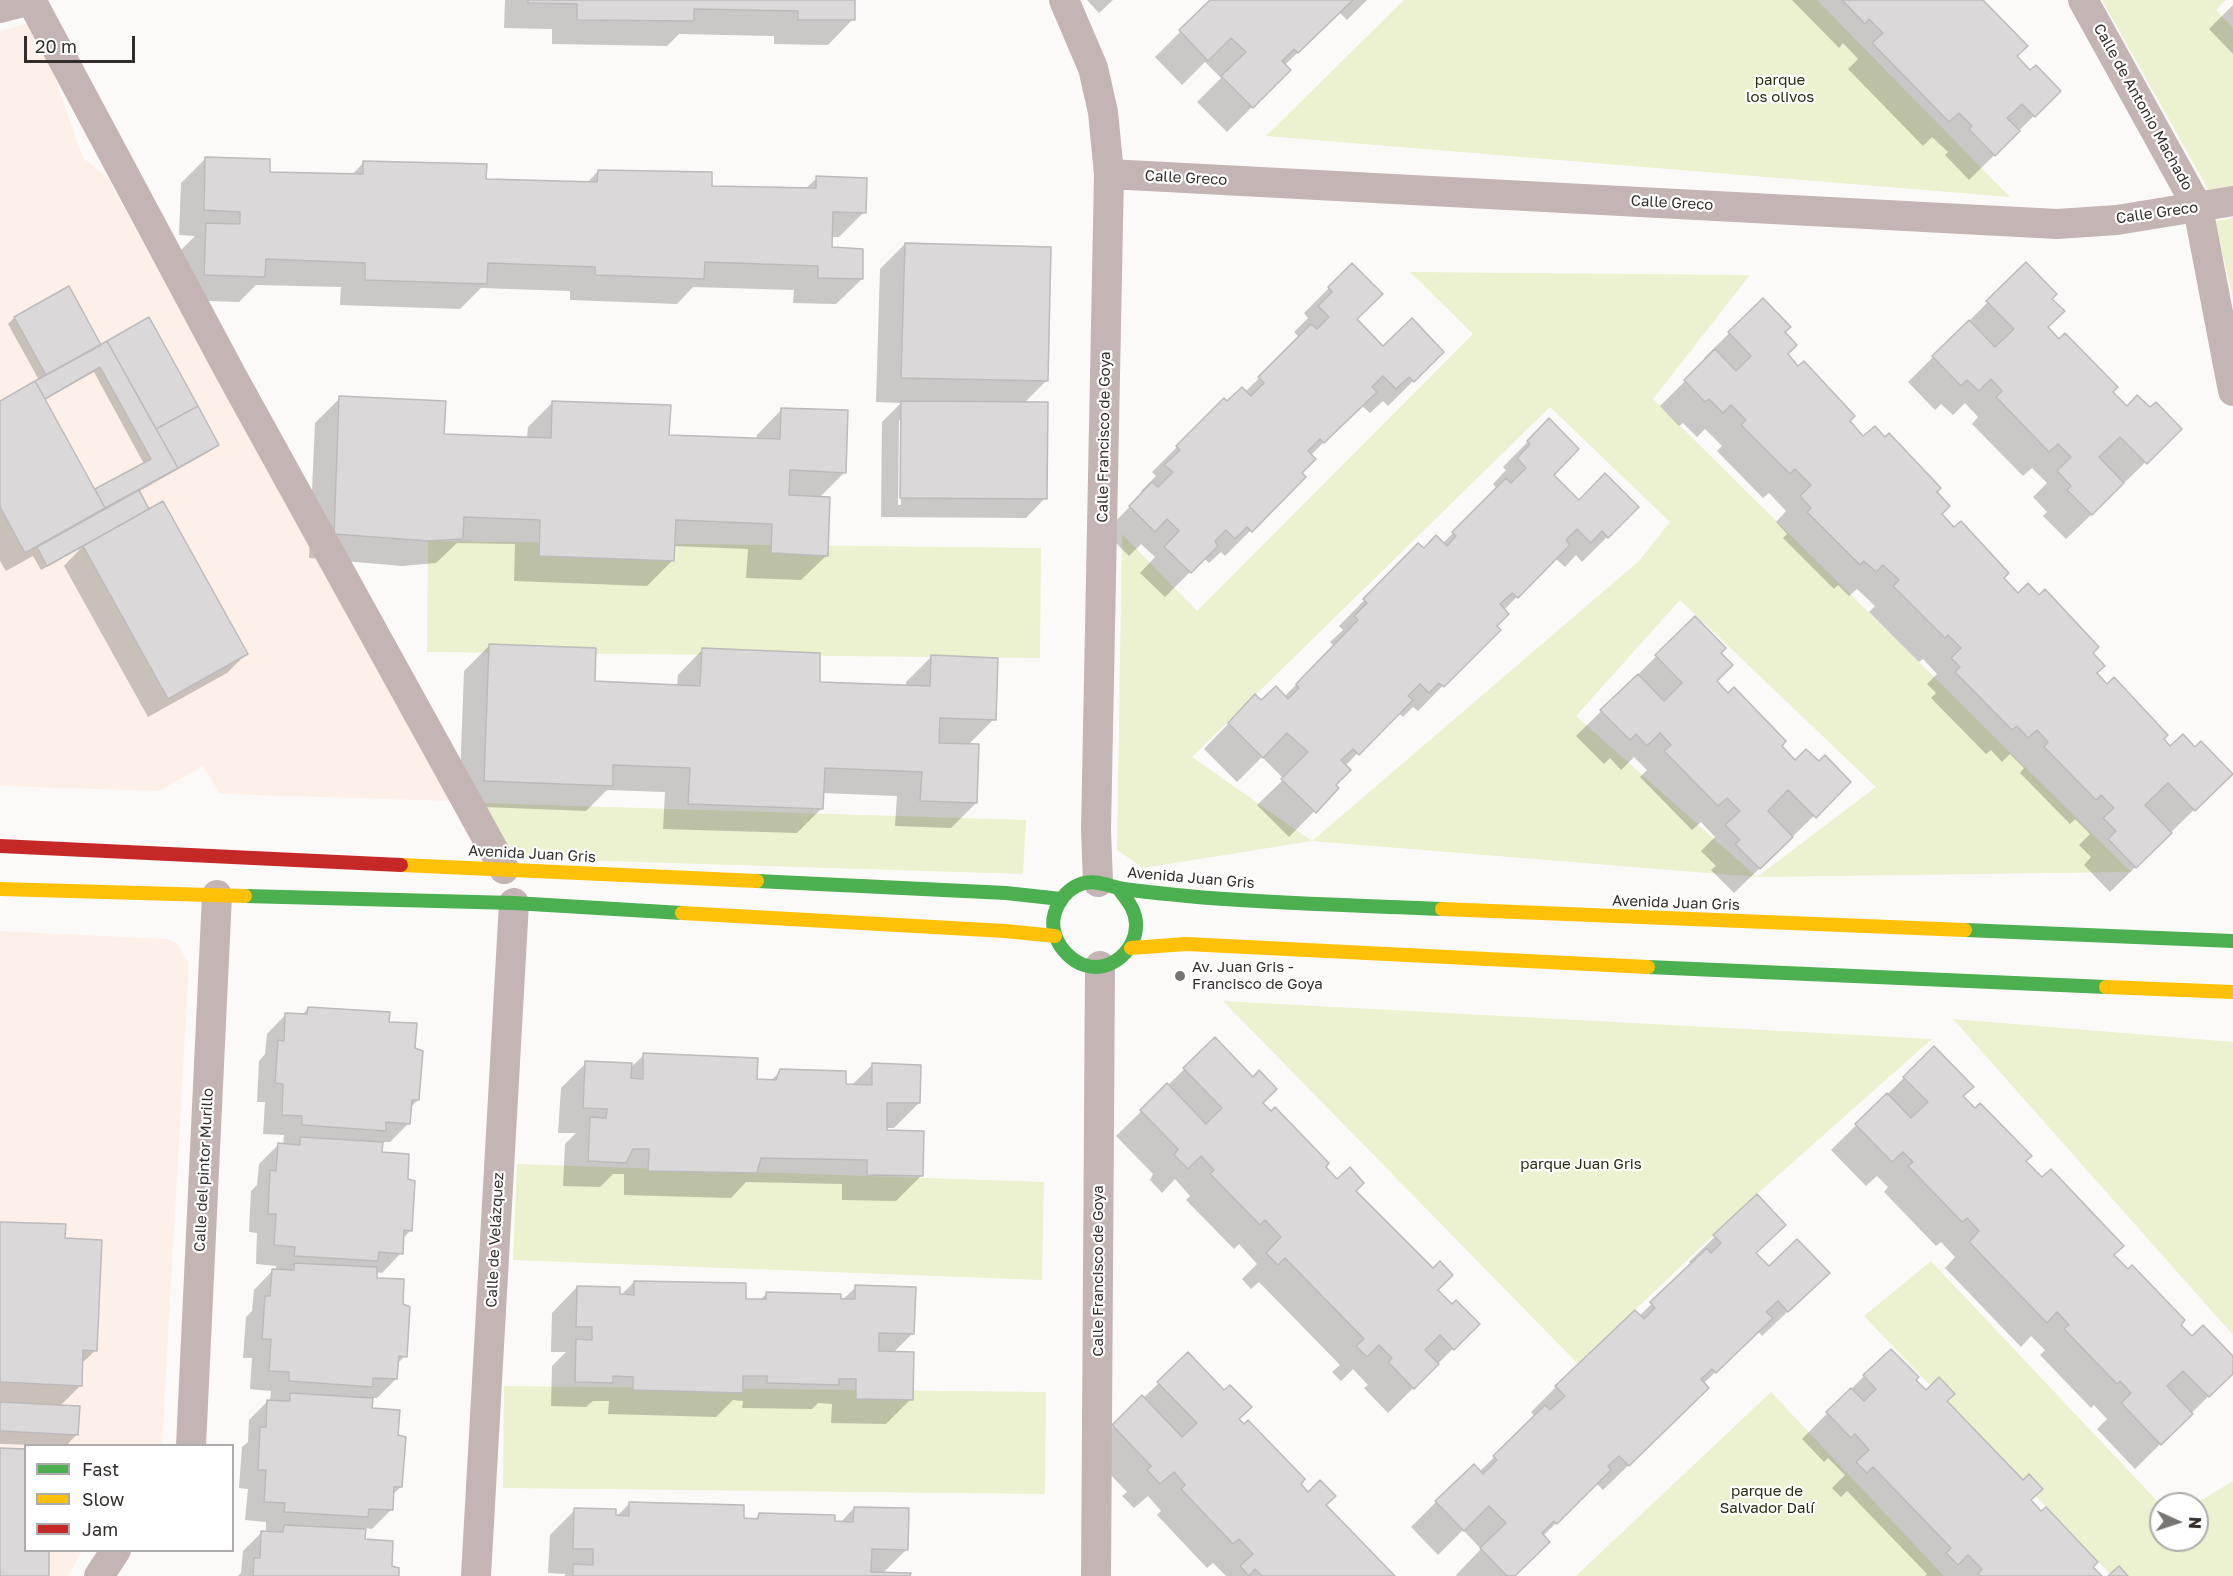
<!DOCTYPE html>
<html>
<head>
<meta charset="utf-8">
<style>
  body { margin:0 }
  #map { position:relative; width:2233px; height:1576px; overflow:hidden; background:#fcfaf8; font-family:"Golos Text",sans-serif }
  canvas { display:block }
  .legend { position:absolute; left:24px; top:1444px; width:210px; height:108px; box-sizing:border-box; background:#fff; border:2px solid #adabab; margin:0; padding:8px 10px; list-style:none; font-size:18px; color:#332e2c }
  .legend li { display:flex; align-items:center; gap:12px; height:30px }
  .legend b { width:30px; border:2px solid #adabab }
  .north { position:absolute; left:2149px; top:1492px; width:60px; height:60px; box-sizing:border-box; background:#fff; border:2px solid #adabab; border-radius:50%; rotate:93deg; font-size:16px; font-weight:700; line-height:24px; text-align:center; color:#332e2c }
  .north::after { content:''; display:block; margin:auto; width:21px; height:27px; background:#797573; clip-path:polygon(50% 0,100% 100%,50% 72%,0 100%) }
  .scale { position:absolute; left:24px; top:36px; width:111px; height:27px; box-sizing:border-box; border:3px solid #332e2c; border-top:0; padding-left:8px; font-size:18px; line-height:21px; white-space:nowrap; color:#332e2c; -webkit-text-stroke:4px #fff; paint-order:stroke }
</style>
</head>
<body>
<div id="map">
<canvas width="2233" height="1576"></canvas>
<ul class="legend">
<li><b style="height:8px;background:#4caf50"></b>Fast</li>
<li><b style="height:8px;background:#ffc107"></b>Slow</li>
<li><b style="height:8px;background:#c62828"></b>Jam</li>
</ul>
<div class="north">N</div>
<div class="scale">20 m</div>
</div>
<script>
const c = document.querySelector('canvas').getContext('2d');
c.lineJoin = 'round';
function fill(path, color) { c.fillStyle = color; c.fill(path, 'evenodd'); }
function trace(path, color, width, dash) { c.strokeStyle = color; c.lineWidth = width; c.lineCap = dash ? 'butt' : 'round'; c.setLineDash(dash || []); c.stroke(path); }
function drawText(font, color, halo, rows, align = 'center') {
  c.font = font + ' "Golos Text",sans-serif'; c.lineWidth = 4.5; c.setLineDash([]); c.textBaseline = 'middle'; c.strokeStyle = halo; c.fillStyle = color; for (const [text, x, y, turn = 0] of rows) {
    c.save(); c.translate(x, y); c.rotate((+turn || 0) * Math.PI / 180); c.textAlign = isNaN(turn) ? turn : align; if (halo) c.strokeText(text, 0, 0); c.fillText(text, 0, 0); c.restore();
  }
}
const built = new Path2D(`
  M35,21L83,158L107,177L451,801L220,794L203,766L159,791L0,786V31Z
  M0,931L168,939L177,944L189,963L162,1445L26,1446V1550L82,1551L68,1576H0Z`);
const green = new Path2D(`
  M1404,0H1817L2010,197L1266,136Z
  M2102,0H2226L2216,10L2233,28V186L2209,191Z
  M2233,218V298L2215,221Z
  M1410,272L1750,275L1653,399L2131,872L1757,877L1312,841L1143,868L1117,850L1122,534L1197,611L1473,334ZM1550,407L1670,522L1639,561L1312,841L1192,757ZM1680,600L1876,787L1757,877L1576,716Z
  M428,541L1041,548L1040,658L427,652Z
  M482,803L1026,820L1023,874L510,858Z
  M1223,1001L1932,1039L1757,1194L1578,1364Z
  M1953,1019L2233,1042V1335Z
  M517,1164L1044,1182L1042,1280L513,1260Z
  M1931,1261L2161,1505V1540H2197L2195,1504L2233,1481V1576H2112L1864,1316Z
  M504,1386L1046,1392L1045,1494L503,1488Z
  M1771,1392L1944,1576H1576Z`);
const shadow = new Path2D(`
  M505,0H854L853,19L828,45L774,44V36L679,34L667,46L552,44V29L504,28Z
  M1087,0H1113L1099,13Z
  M1212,0H1367L1347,20L1339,12L1284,66L1289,70L1227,132L1197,102L1221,78L1205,62L1182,85L1155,57Z
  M1792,0H1981L2015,57L2030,72L2059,91L1969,180L1945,155L1948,152L1932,137L1923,146L1848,69L1858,59L1843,43L1839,48Z
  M2233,5V54L2209,29Z
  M206,158L269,173L351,176L364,162L485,180L587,183L598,171L710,187L805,189L817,178L864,212L839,237H831V249L862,279L836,304L793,303L794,290L693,287L677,304L570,300V291L481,288L460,309L340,305L341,287L256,285L239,302L180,300L181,250L195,236L179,235L181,183Z
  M905,244L1046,381L1024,403L1045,498L1026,518L881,517L882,422L901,403L876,402L880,269ZM899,420H902L901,505H898Z
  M2026,264L2050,299L2046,327L2126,408L2149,410L2180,429L2066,539L2043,516L2047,512L2033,497L2047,483L2032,468L2023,476L1972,424L1978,417L1965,403L1953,415L1941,404L1935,410L1908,382Z
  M1352,265L1355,320L1383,348L1442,352L1388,406L1383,401L1370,413L1361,405L1311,455L1300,473L1304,477L1225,556L1221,552L1209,563L1204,558L1165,597L1140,573L1155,557L1141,544L1129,556L1105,532L1143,493L1141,491L1156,476L1152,472L1224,400L1227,403L1245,392L1300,338L1294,332L1308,318L1304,313Z
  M68,288L100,347L218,444L212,450L138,492L149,511L246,654L227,673L148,717L64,566L81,548L41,570L33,556L6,571L0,561V402L39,380L8,324L14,318ZM94,372L144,464L94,492L44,400Z
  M1763,300L1783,332L1786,354L1863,438L1935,492L1940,514L2018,595L2091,653L2095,674L2162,739L2205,799L2110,892L2084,865L2091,857L2079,845L2090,834L2075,819L2070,824L2020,773L2024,768L2010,754L2002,762L1991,750L1986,754L1931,698L1936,693L1927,684L1937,674L1923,659L1919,662L1869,612L1875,606L1857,589L1849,596L1838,585L1834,589L1783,538L1787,534L1776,522L1786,511L1769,493L1763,498L1717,451L1722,446L1705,429L1697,437L1683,423L1679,426L1660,406L1706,360L1704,358Z
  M340,398L443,435L527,438L528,427L553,402L668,436L756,439L757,435L782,409L845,472L819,498L827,555L801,580L746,578L748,549L673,546V560L647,586L514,581L515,544L457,543L436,563L402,566L309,558L315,423Z
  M1549,420L1552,475L1579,502L1637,507L1582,562L1576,555L1565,567L1555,558L1504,610L1495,626L1498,630L1418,711L1413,707L1403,717L1398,712L1345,766L1334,785L1337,788L1289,837L1257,805L1284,779L1262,757L1237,782L1204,749L1255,696L1261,702L1284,697L1334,646L1330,642L1343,630L1339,626L1418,545L1424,550L1442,544L1497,489L1493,484L1506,470L1503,467Z
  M1695,618L1719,653L1715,681L1795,762L1818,763L1849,782L1734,893L1711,870L1716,866L1701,851L1715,837L1701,822L1692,830L1640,777L1647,770L1634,757L1621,770L1610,758L1604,764L1576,736Z
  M489,646L593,683L677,686L678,675L703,649L818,683L906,687V682L931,657L994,719L968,745L976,803L951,828L895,826L897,796L823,793L822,808L797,833L663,829L665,792L607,790L586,811L459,806L464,671Z
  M308,1008L388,1023L414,1050L418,1100L410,1108L409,1123L390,1142H381L380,1154L406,1180L411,1230L402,1239L401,1253L382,1273L375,1272V1279L401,1305L405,1356L397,1364L396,1379L377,1398H371L370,1410L397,1436L401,1487L392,1495V1509L372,1529L365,1528L364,1541L397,1576H238L241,1573L243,1551L262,1532H266V1522L245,1520L248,1489L239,1488L242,1447L248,1442L249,1420L268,1401H270L271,1391L250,1389L252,1358H243L246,1317L252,1311L254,1290L273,1270L276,1271V1266L256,1264L257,1233L249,1232L251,1191L257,1185L259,1164L278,1145H283L284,1135L263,1134L265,1102H257L259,1061L265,1054L267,1034L286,1014L302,1015Z
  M1215,1039L1261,1103L1337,1181L1354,1191L1436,1290L1451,1306L1478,1324L1388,1413L1364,1388L1368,1385L1353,1369L1341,1381L1332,1372L1340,1365L1259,1282L1251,1289L1242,1279L1257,1264L1239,1244L1234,1249L1186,1200L1190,1196L1175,1179L1162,1193L1150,1180L1153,1174L1116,1136Z
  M1934,1048L1962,1096L2179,1325L2192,1338L2233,1358V1372L2135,1469L2097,1429L2107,1419L2094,1405L2091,1408L2040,1355L2045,1350L2031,1336L2021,1347L1945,1268L1955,1257L1941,1242L1936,1246L1884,1192L1888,1187L1877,1176L1866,1186L1831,1150Z
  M644,1055L755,1081H770L781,1071L844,1086H851L872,1065L919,1103L894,1128H885L921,1176L896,1201L842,1200V1184L746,1182L731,1198L624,1195V1174H613L600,1187L563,1186L565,1144L576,1133H558L561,1088L586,1063L630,1068Z
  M1757,1196L1755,1254L1802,1298L1762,1336L1758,1331L1703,1384L1682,1413L1603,1490L1596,1483L1543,1536L1513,1576H1457L1456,1575L1481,1549L1463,1530L1438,1555L1411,1527L1436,1502L1479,1472L1535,1417L1531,1412L1556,1387L1639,1316L1692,1265L1689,1262Z
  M0,1223L64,1239L96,1350L81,1364V1385L59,1407L77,1434L66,1446L0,1444Z
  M634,1282L744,1300H760L767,1293L839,1303L856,1287L913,1333L893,1353L911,1399L886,1424L831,1423L832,1404L818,1403L812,1409L742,1408L743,1401L733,1400L716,1417L608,1414L609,1401H593L586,1407L551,1406L552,1366L566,1352H551L552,1313L577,1287L621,1295Z
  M1188,1355L1237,1419L1308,1494L1324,1505L1393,1576H1226L1213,1563L1207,1568L1157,1515L1161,1511L1148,1496L1134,1508L1122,1496L1127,1492L1088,1451Z
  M1864,1376L1914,1380L1926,1392L1945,1401L2029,1501L2100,1576H1925L1927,1574L1847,1491L1841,1497L1832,1488L1845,1475L1828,1458L1824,1462L1802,1439Z
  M630,1503L742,1520H754L759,1515L840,1523L854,1508L906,1550L882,1574L909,1576H564L566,1574L548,1573L550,1535L575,1510L617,1516Z`);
const building = new Path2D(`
  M528,0H855V20H798V11L694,9V21L577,20V4L528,3Z
  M1210,0H1353L1298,53L1294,49L1282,61L1291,70L1253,108L1221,76L1246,52L1231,38L1208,61L1179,30Z
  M1842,0H1983L2028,46L2017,56L2030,70L2036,65L2061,91L2035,117L2022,104L2007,118L2020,131L1995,156L1969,129L1972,126L1959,113L1949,122L1872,43L1883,33L1869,19L1865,24Z
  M205,157L270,159V172L363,174V161L487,164L486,179L597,182L598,170L712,172V186L816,188V176L867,178L866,213L833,212L832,247L863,249V279L818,278V266L705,262L704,279L595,275V267L488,263L487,284L365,280V263L266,259L265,277L204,275L206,223L240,224V212L204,210Z
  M905,243L1051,247L1048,381L901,378Z
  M2026,262L2057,294L2052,299L2065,311L2048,327L2059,339L2065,333L2118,387L2113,392L2127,406L2137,395L2150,407L2156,402L2182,429L2147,464L2120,437L2099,457L2124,483L2092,515L2067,490L2071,486L2057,471L2071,457L2058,444L2049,452L1996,397L2002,391L1991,379L1979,391L1967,380L1961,386L1932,356L1969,320L1995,347L2014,329L1986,301Z
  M1352,263L1383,294L1357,319L1383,346L1412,318L1444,352L1414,382L1409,377L1396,389L1383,376L1372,387L1377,392L1324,443L1320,439L1308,451L1316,459L1302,473L1306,477L1252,532L1247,527L1235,539L1226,530L1215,541L1218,546L1191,573L1164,547L1179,531L1167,519L1155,532L1129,506L1152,482L1158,487L1173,472L1164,465L1180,450L1176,446L1224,398L1227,401L1242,387L1251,396L1264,383L1258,377L1311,324L1317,329L1329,317L1318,306L1332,292L1328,287Z
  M69,286L101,345L46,375L14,317Z
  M1763,298L1791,327L1785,332L1797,345L1788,354L1798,366L1804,361L1855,416L1850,421L1863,436L1875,426L1885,437L1889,433L1941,488L1937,492L1950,506L1942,514L1954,527L1961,521L2009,573L2004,578L2018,593L2028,583L2039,595L2045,589L2099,647L2093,653L2105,666L2097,673L2107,684L2114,677L2168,735L2164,739L2170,746L2183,734L2195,747L2201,741L2233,774L2195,811L2168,783L2145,805L2172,833L2136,868L2108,839L2116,831L2103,818L2114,808L2101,795L2096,800L2044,747L2048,742L2037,730L2028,738L2017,726L2012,730L1955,672L1960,667L1951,658L1961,648L1948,635L1945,638L1893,586L1899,580L1883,565L1876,572L1864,561L1860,565L1807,512L1811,508L1800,496L1811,485L1795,469L1790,474L1741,425L1746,420L1731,405L1723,413L1709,399L1705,402L1684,380L1715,349L1736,371L1751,356L1728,332Z
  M149,317L198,406L156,429L107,341Z
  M107,341L178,468L105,508L95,489L151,459L100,367L45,399L35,381Z
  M35,381L105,508L25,553L0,507V401Z
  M339,396L446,401L444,434L551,438L552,401L671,405L669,435L780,439L781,408L848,410L846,473L790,470L789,495L830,497L828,556L771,553L772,524L676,520L674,561L539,556L540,520L464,517L463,539L428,541L334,534Z
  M901,401L1048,402L1047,499L900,498Z
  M198,406L219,445L178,468L156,429Z
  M1549,418L1579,449L1554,475L1579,500L1605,473L1639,507L1608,538L1602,531L1591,543L1577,529L1566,540L1570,545L1518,598L1512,593L1500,604L1509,614L1497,626L1501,630L1444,687L1439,683L1429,693L1420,684L1408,696L1413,700L1359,755L1353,749L1341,760L1351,770L1336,785L1339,788L1316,813L1281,779L1308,752L1287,733L1263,758L1228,723L1255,694L1261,700L1276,686L1288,699L1299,688L1296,684L1358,620L1354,616L1367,603L1363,599L1418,543L1424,548L1436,535L1447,546L1456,536L1452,532L1506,478L1511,483L1526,468L1517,458L1530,444L1527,441Z
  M139,490L149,509L47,566L37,547Z
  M163,501L248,654L168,699L83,546Z
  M1695,616L1726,648L1721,653L1733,665L1717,681L1728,693L1734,687L1786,741L1782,746L1795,760L1806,749L1819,761L1825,755L1851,782L1816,818L1788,790L1768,811L1793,837L1760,869L1735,844L1740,840L1725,825L1740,811L1727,798L1718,806L1664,751L1671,745L1660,733L1647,746L1636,734L1630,740L1600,710L1638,674L1664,701L1682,683L1655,655Z
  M489,644L596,648L595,681L700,686L702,648L820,653V682L930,686L931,655L998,658L996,720L940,718L939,743L979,744L977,803L920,801L922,772L825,768L823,809L688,804L690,768L613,765V786L484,781Z
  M308,1007L390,1012L389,1022L417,1023L415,1048L423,1051L419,1100H412L410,1124L386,1122V1131L302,1125V1116L282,1115L283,1084L275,1083L278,1040L284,1041L285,1013L307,1014Z
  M1215,1037L1253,1077L1259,1070L1277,1089L1263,1103L1271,1111L1275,1107L1329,1163L1326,1167L1337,1179L1350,1167L1364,1183L1356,1191L1433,1268L1440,1261L1453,1275L1438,1290L1452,1304L1456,1300L1480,1324L1454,1350L1440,1335L1425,1350L1439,1364L1414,1389L1388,1362L1392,1358L1379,1345L1367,1357L1356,1346L1364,1339L1285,1258L1278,1265L1266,1253L1281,1237L1265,1220L1260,1225L1210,1174L1214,1170L1201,1156L1188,1169L1174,1155L1178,1149L1140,1110L1167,1083L1206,1124L1222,1108L1183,1068Z
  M1934,1046L1974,1087L1963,1096L1975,1108L1980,1103L2032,1156L2026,1161L2042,1177L2051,1169L2124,1246L2114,1255L2128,1269L2132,1265L2185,1320L2181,1325L2192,1336L2203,1325L2233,1356V1374L2209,1397L2183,1371L2167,1386L2193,1414L2161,1445L2121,1403L2131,1393L2120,1381L2117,1384L2064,1329L2069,1325L2057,1312L2047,1323L1969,1242L1979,1231L1967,1218L1962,1222L1908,1166L1913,1162L1903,1152L1892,1162L1855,1124L1887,1093L1911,1118L1928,1102L1903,1077Z
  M643,1053L758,1058L757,1079L776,1080L780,1069L846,1071V1084L872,1085V1063L921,1065L920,1103H887V1130L924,1131L923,1176L867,1175V1160L761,1158L757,1173L648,1171L649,1149H633L626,1163L588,1161L590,1117L606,1118L607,1109L583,1108L585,1061L632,1063L631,1078L643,1079Z
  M300,1137L383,1142L382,1152L409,1154L408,1179L415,1181L412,1231L404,1230L403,1254L379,1252L378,1261L294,1256L295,1247L274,1245L276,1214H268L270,1170L276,1171L278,1143L300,1145Z
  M1757,1194L1786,1225L1756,1253L1769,1266L1797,1239L1830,1273L1788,1312L1778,1301L1766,1312L1773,1318L1716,1373L1712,1369L1701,1379L1709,1388L1629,1466L1619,1456L1608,1466L1611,1470L1557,1524L1554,1521L1542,1533L1550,1542L1515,1576H1507L1480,1548L1506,1523L1489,1506L1464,1531L1435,1501L1474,1464L1483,1474L1497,1460L1493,1456L1545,1405L1550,1410L1565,1396L1555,1386L1635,1310L1644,1319L1655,1308L1650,1302L1707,1248L1711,1253L1721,1243L1713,1235Z
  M0,1222L66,1224L65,1238L102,1240L97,1351L83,1350L82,1386L0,1382Z
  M294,1263L377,1267V1278L404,1279L403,1304L410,1307L407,1357L399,1356L397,1379L373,1378V1387L289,1381V1372L269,1371L271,1339H262L265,1296H270L272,1269L294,1270Z
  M634,1281L746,1283V1299H766V1292L841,1294V1299H855V1285L916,1287L914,1334L879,1333V1351L914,1352L913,1400L856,1399V1379H839V1385L767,1383V1376H743V1393L633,1390V1377L613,1376V1383L575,1382L576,1339L592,1340V1327H576L577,1286L620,1287V1294L634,1295Z
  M1891,1349L1919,1377L1916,1380L1926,1390L1939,1377L1955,1394L1947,1401L2023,1480L2029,1474L2043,1489L2031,1500L2041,1511L2046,1507L2098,1562L2093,1567L2102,1576H1980L1978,1574L1982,1569L1968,1555L1958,1565L1946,1553L1951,1548L1873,1467L1867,1473L1856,1462L1869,1450L1855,1434L1851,1438L1826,1412L1851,1388L1864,1401L1876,1389L1863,1375Z
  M1188,1352L1224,1390L1230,1385L1252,1407L1239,1419L1244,1424L1248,1420L1305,1479L1301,1484L1308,1492L1320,1480L1336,1496L1326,1505L1395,1576H1262L1255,1569L1249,1576L1240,1566L1253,1554L1239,1539L1233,1544L1181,1489L1185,1485L1174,1472L1160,1484L1147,1470L1151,1466L1112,1425L1142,1395L1182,1437L1197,1423L1157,1382Z
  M290,1393L373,1398L372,1408L400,1410L398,1435L406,1437L402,1487H394L393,1510L369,1509L368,1517L284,1512L285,1503L264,1502L266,1470H258L260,1427H266L267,1400L290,1401Z
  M0,1402L80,1406L78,1435L0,1431Z
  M0,1448L26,1449V1550H49V1576H0Z
  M629,1502L744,1505V1518L758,1519L759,1513L835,1515V1521L853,1522L854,1507L909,1508L908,1550L872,1549L871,1572L911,1573L910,1576H573V1564L593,1565V1549H573L574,1508L616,1509V1515L629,1516Z
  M284,1525L366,1529L365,1539L393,1541L392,1566L399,1568V1576H253L254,1558H260L261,1531L283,1532Z
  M2119,1566L2128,1576H2108Z`);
const street = new Path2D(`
  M31,0L232,376L504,869
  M1064,0L1093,68L1103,112L1109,174L1096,830L1098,882
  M2083,0L2198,208L2233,391
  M0,8L30,0
  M1109,174L2057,224L2117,220L2233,201
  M191,1446L217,895
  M99,1576L116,1550
  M476,1576L514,903
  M1096,1576L1100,966`);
const fast = new Path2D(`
  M757,881L1006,893L1061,899
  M1118,888C1126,899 1136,909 1136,924C1137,950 1110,974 1084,965C1072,961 1060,949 1056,937C1047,916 1062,889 1084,883C1099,880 1110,887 1124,889C1145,892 1166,894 1187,896C1272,904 1357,905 1442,909
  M245,896L514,903L682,913
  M1965,930L2233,941
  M1648,967L2106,987`);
const slow = new Path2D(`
  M401,865L757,881
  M0,889L245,896
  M1442,909L1965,930
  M682,913L1005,931L1055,936
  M1131,948L1186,944L1648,967
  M2106,987L2233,992`);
const jam = new Path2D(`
  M0,846L401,865`);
const markers = [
  [1180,976,6,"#797573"]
];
const parkNames = [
  ["parque",1780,80],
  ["los olivos",1780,97],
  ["parque Juan Gris",1581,1164],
  ["parque de",1767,1491],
  ["Salvador Dalí",1767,1508]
];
const streetNames = [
  ["Calle de Antonio Machado",2143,107,61],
  ["Calle Greco",1186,178,3],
  ["Calle Greco",1672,203,3],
  ["Calle Greco",2157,213,-8],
  ["Calle Francisco de Goya",1104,437,-89],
  ["Avenida Juan Gris",532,854,3],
  ["Avenida Juan Gris",1191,878,5],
  ["Avenida Juan Gris",1676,903,2],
  ["Calle del pintor Murillo",204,1170,-87],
  ["Calle de Velázquez",495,1240,-87],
  ["Calle Francisco de Goya",1098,1271,-90]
];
const poiNames = [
  ["Av. Juan Gris -",1192,967],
  ["Francisco de Goya",1192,984]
];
fill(built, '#fdf0e9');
fill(green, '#ecf1cf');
fill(shadow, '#0003');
fill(building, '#dad8d9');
trace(building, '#bdbabc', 1.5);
trace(street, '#c5b4b4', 30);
trace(fast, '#4caf50', 14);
trace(slow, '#ffc107', 14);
trace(jam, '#c62828', 14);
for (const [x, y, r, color] of markers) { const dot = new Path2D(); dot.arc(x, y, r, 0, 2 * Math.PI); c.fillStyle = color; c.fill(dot); trace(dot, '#fff', 2); }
drawText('15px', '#282c0f', '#fff', parkNames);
drawText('15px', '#332e2c', '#fff', streetNames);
drawText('15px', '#332e2c', '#fff', poiNames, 'left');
</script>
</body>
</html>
